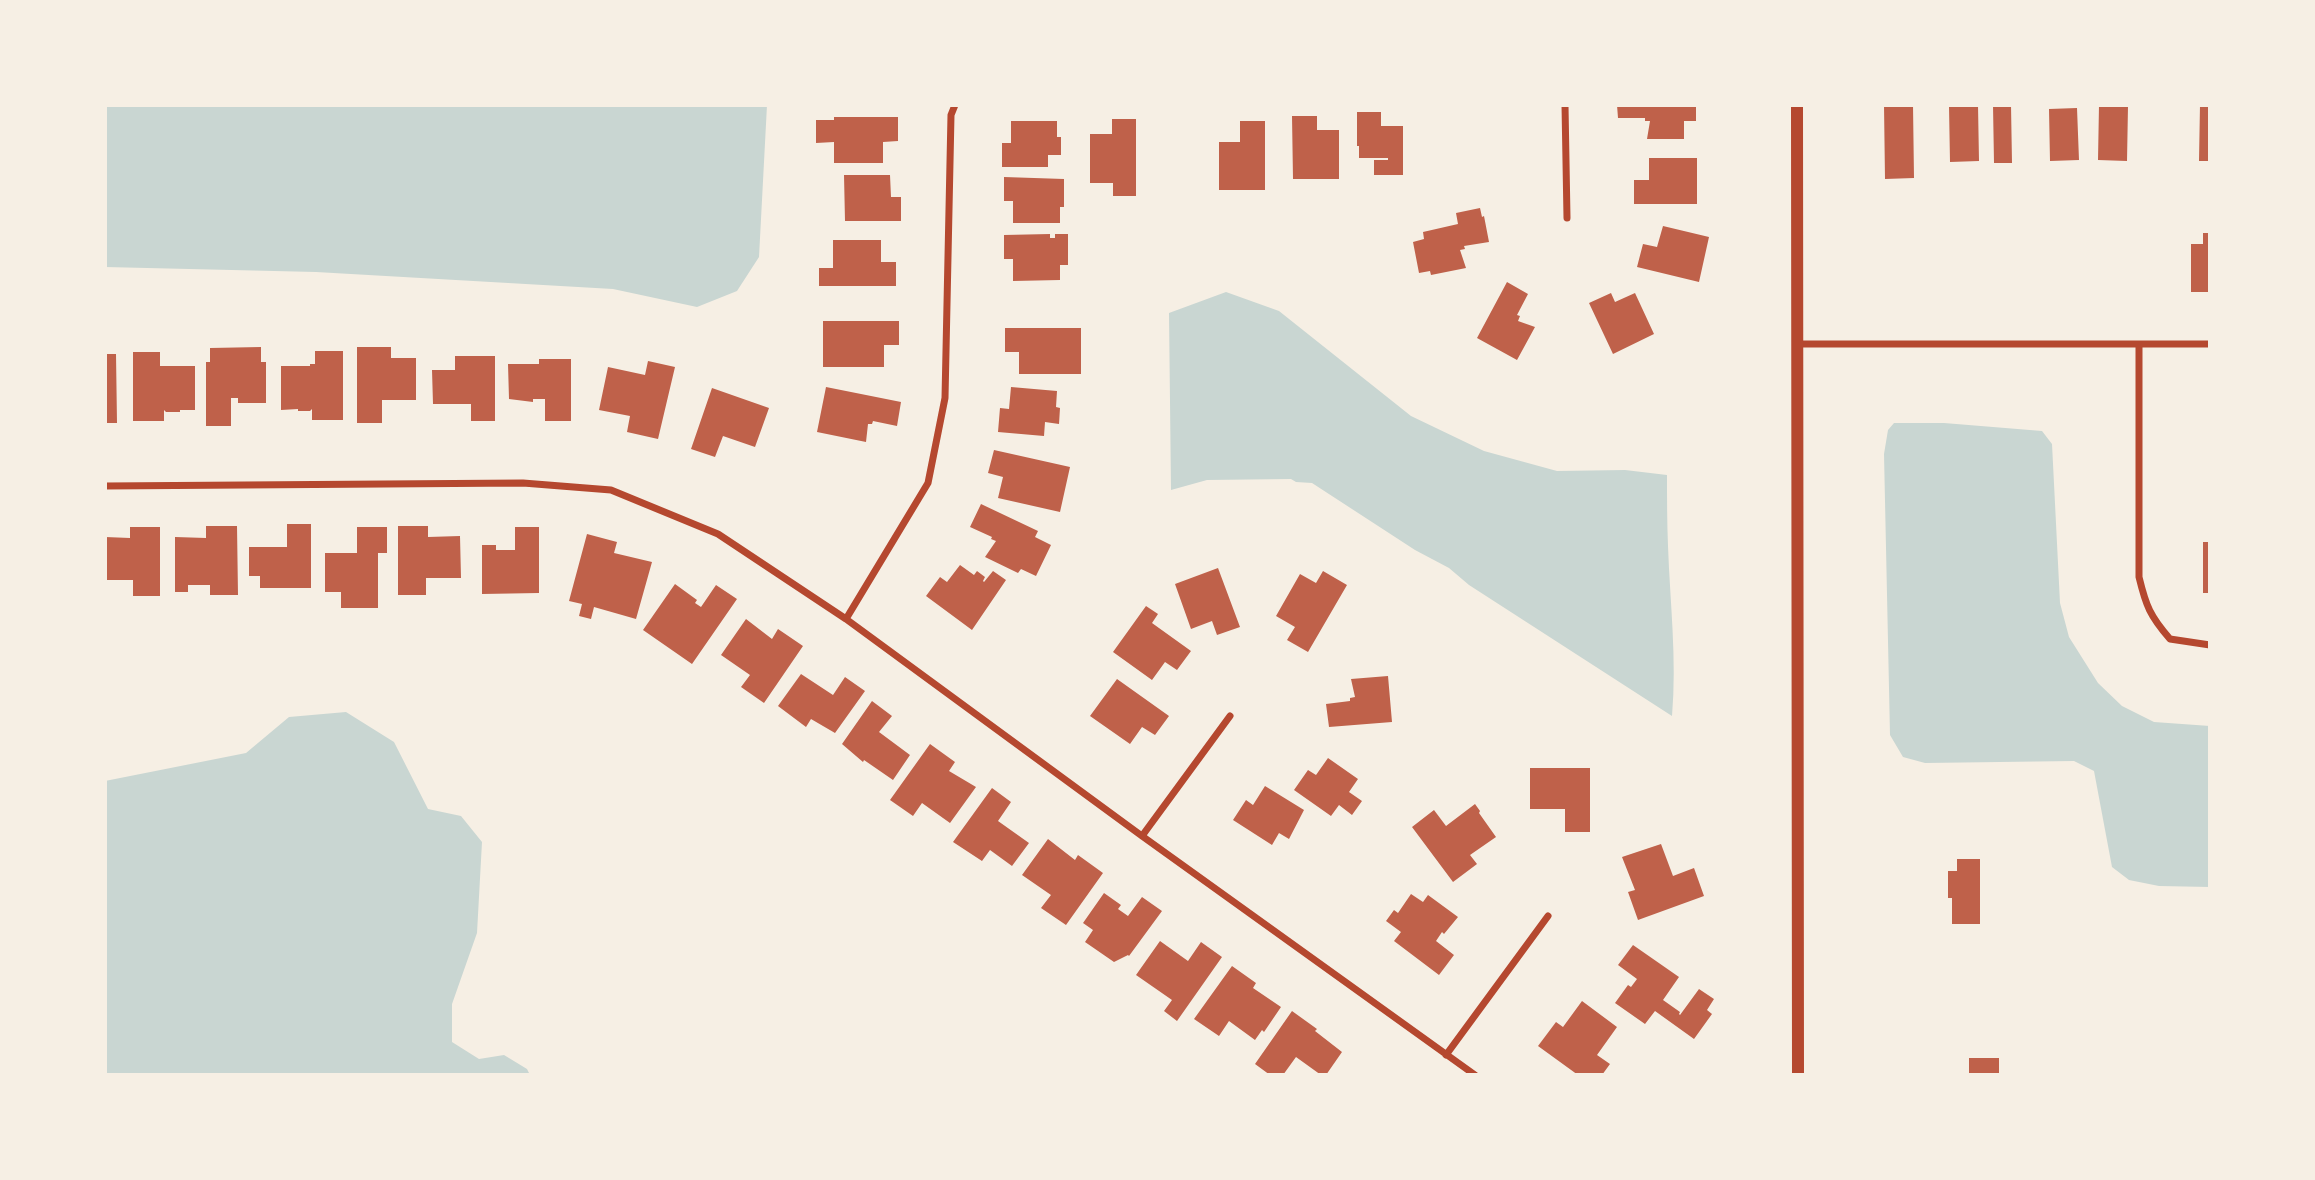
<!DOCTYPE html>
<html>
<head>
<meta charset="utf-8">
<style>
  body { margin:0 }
  #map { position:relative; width:2315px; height:1180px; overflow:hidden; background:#f6efe4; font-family:Overpass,sans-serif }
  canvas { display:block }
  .frame { position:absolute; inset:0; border:107px solid #f6efe4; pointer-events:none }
</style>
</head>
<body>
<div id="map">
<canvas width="2315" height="1180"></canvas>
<div class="frame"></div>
</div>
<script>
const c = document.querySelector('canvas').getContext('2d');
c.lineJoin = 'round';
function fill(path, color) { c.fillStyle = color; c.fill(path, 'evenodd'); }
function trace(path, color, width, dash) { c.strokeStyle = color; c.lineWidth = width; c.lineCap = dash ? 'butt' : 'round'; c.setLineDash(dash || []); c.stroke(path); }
const water = new Path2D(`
  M105,105H767L759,257L737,291L697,307L613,289L316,272L105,267Z
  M1226,292L1279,311L1411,416L1484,451L1557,471L1625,470L1667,475C1667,498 1667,522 1668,546C1670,603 1677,659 1672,716L1469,585L1449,568L1415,550L1312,483L1296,482L1291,479L1207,480L1171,490L1169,313Z
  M1894,423H1944L2042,431L2052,444L2060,603L2069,637L2098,683L2122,706L2154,722L2210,726V887L2159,886L2129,880L2112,867L2094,771L2074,761L1925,763L1903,757L1890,735L1884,454L1888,430Z
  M346,712L394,742L428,809L461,816L482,842L477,933L452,1004V1042L479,1059L504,1055L527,1069L530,1075H105V781L246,753L289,717Z`);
const building = new Path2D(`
  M1617,105H1696V121H1684V139H1647L1650,121H1645V118H1618Z
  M1884,105H1913L1914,178L1885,179Z
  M1969,105H1978L1979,161L1950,162L1949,106Z
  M1993,105H2011L2012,163H1994Z
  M2099,105L2128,106L2127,161L2098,160Z
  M2200,105H2210V161H2199Z
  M2077,108L2079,160L2050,161L2049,109Z
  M1357,112H1381V126H1403V175H1374V160H1388V158H1359V146H1357Z
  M1292,116H1317V130H1339V179H1293Z
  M834,117H898V141L883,142V163H834V142L816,143V120H834Z
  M1112,119H1136V196H1113V183H1090V134H1112Z
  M1011,121H1057V137H1061V155H1048V167H1002V143H1011Z
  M1240,121H1265V190H1219V142H1240Z
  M1649,158H1697V204H1634V180H1649Z
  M844,175H890L891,197H901V221H845Z
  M1004,177L1064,179V207H1060V223H1013V201H1004Z
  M1480,208L1482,217L1484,216L1489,242L1464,246L1465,249L1460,250L1466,268L1431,275L1430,271L1419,273L1413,242L1424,239L1423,232L1458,224L1456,213Z
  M1663,226L1709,237L1699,282L1637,267L1643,244L1657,247Z
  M2203,233H2210V292H2191V244H2203Z
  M1050,234V238H1055V234H1068V265H1060V280L1013,281V259H1004V235Z
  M833,240H881V262H896V286H819V268H833Z
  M1507,282L1528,294L1517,315L1520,316L1518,321L1535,327L1517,360L1477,338Z
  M1611,293L1615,302L1635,293L1654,334L1613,354L1589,303Z
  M823,321H899V345H884V367H823Z
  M1005,328H1081V374H1019V352H1005Z
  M261,347V362H266V403H238V398H231V426H206V362H210V348Z
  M357,347H391V358H416V400H382V423H357Z
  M315,351H343V420H312V409L310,411H298V409L281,410V366H310V364H315Z
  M133,352H160V366H195V410H180V412H166L164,410V421H133Z
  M105,354H116L117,423H105Z
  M455,356H495V421H471V404H433L432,370H455Z
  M539,359H571V421H545V399H533V402L509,399L508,364H539Z
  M648,361L675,367L658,439L627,432L630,416L599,410L608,367L645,375Z
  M826,387L901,402L897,426L873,421L872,424H868L866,442L817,432Z
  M1011,387L1057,391L1056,407L1060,408L1059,424L1045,422L1044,436L998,432L1000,408L1009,409Z
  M712,388L769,408L755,447L723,436L715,457L691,449Z
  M994,450L1070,467L1060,512L998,498L1003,477L988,473Z
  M981,504L1038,531L1035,537L1051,545L1036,576L1021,569L1018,573L985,557L996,541L991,539L992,537L970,527Z
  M287,524H311V588H260V576H249V547H287Z
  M206,526H237L238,595H210V585H188V592H175V537L206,538Z
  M398,526H428V537L460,536L461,578H426V595H398Z
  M130,527H160V596H133V580H105V537L130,538Z
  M357,527H387V553H378V608H341V592H325V553H357Z
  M515,527H539V593L482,594V545H496V550H515Z
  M587,534L617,542L614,553L652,562L636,619L594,607L591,619L579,616L582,604L569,601Z
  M2203,542H2210V593H2203Z
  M960,565L974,575L977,571L985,577L983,581L984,582L993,571L1006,580L972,630L926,596L940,577L947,582Z
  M1218,568L1240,627L1217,635L1212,621L1191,629L1175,584Z
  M1323,571L1347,585L1308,652L1287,640L1295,627L1276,616L1300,574L1316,583Z
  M675,584L697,600L695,603L701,607L716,585L737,599L692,664L643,630Z
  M1146,606L1158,614L1152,623L1191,651L1177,670L1165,662L1152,680L1113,652Z
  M746,619L772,639L778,629L803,646L764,703L741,687L750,675L721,655Z
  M801,674L833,695L845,677L865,691L835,733L811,719L806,727L778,706Z
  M1388,676L1392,722L1329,727L1326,704L1350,701V698L1355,697L1351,679Z
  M1117,679L1169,716L1155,735L1142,727L1130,744L1090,716Z
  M872,701L892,716L879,732L910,755L893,780L864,760L863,762L842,744Z
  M930,744L955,762L949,771L976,787L950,823L922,803L913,816L890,800Z
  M1328,758L1358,779L1349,792L1362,801L1352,815L1339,805L1331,816L1294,790L1308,770L1316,775Z
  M1530,768H1590V832H1565V809H1530Z
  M1265,786L1304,810L1289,839L1279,833L1272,845L1233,820L1246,800L1253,805Z
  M992,788L1011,802L998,821L1029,843L1012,866L990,850L982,861L953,842Z
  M1475,804L1480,811L1479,813L1496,837L1470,855L1477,864L1453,882L1412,827L1434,810L1446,826Z
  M1048,839L1075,860L1078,855L1103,873L1066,925L1041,908L1051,895L1022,875Z
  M1661,844L1673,876L1694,868L1704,896L1638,920L1628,892L1635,890L1622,857Z
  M1957,859H1980V924H1952V898H1948V871H1957Z
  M1104,893L1121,905L1118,909L1128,916L1142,897L1162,911L1129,956L1128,955L1114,962L1085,942L1093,930L1083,923Z
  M1411,894L1423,902L1428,895L1458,917L1444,934L1442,932L1436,941L1454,955L1439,975L1394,941L1401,932L1386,921L1394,910L1398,913Z
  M1160,941L1188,961L1201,942L1222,957L1177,1021L1164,1011L1172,1000L1136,975Z
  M1633,945L1679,977L1663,1000L1680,1012L1679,1014L1680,1015L1699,989L1714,999L1707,1010L1712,1014L1694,1039L1655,1011L1645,1024L1615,1003L1628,985L1631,987L1637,979L1618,965Z
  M1232,966L1256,983L1253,988L1281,1007L1264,1032L1262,1030L1255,1040L1229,1021L1219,1036L1194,1019Z
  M1582,1001L1617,1027L1597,1055L1610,1064L1602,1075H1578L1538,1046L1556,1022L1563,1027Z
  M1292,1011L1317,1029L1315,1031L1342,1052L1326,1075H1321L1296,1057L1283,1075H1270L1255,1064Z
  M1969,1058H1999V1075H1969Z`);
const minor = new Path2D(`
  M1565,105L1567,218
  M1797,344H2210
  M2139,344V577C2146,606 2150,616 2170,639L2210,645
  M105,486L523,483L611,490L718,534L846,619L1142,836L1475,1075
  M846,619L928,483L945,398L951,115L955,105
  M1142,836L1230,716
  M1446,1055L1548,916`);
const tertiary = new Path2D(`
  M1797,105L1798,1075`);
fill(water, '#c9d6d2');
fill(building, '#bf614a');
trace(minor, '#b5482f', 7);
trace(tertiary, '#b5482f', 12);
</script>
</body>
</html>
